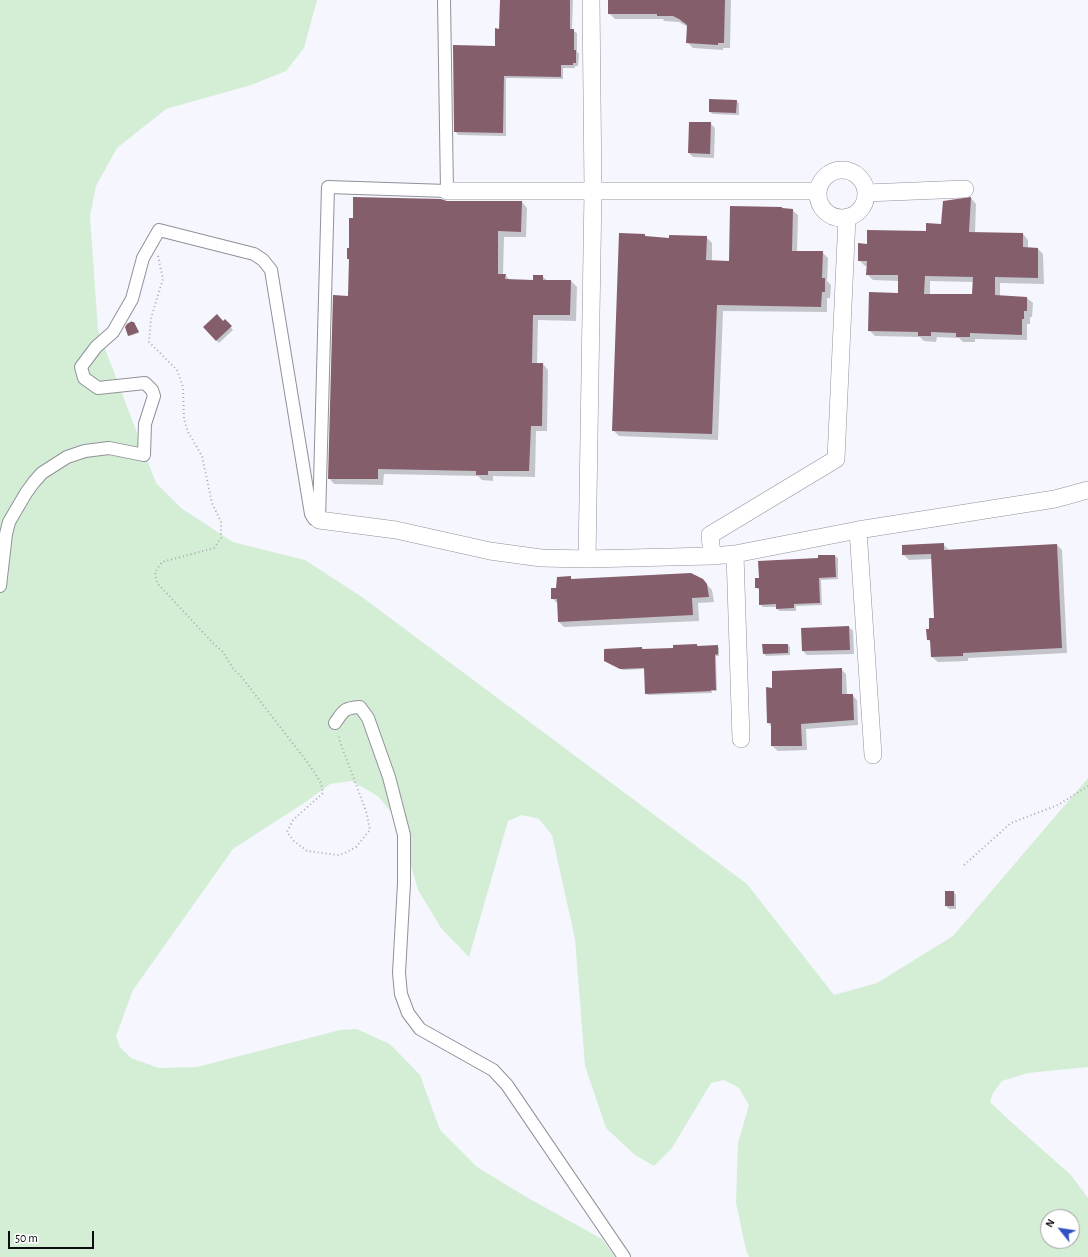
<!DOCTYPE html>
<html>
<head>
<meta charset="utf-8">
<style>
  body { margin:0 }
  #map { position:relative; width:1088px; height:1257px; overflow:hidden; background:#f6f6fe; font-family:"Alegreya Sans",sans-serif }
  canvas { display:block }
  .north { position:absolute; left:1040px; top:1209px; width:40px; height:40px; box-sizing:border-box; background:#fff; border:1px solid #9e9ea0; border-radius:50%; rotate:300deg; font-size:11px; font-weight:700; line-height:16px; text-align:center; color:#0d0d11 }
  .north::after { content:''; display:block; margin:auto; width:14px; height:18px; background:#3151c2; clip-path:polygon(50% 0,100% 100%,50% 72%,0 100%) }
  .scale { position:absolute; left:8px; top:1231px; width:86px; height:18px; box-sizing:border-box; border:2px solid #0d0d11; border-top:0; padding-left:5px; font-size:12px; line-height:14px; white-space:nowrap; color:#0d0d11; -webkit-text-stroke:3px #fff; paint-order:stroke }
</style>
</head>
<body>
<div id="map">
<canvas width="1088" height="1257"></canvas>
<div class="north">N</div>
<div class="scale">50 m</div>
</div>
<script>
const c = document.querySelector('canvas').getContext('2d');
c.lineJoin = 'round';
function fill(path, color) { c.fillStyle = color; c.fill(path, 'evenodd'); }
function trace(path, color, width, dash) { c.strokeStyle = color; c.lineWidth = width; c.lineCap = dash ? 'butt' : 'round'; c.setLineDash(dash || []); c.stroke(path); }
const green = new Path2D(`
  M0,0H317L304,48L286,71L251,85L166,109L117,148L96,186L90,216L98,330L156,483L181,508L233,542L305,560L362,597L747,884L834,995L877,983L953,936L1088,778V1067L1028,1073L1002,1081L993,1093L990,1102L1010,1121L1071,1175L1088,1198V1257H749L746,1250L736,1203L738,1143L749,1105L739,1088L724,1080L711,1083L672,1148L654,1166L635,1155L606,1128L585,1066L575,939L552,835L539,819L522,815L508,821L469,957L441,928L418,890L398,821L378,796L351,781L330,784L307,801L233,849L133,990L116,1036L120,1047L131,1058L159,1068L197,1067L340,1030L357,1029L390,1044L420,1075L440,1130L477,1167L528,1198L602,1239L615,1257H0ZM1048,1217H1072V1241H1048Z`);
const shadow = new Path2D(`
  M501,0H573L572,30L577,33V52L579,54L578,66H575V68H563V79L506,78V136L458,135L455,131L496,47L500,30Z
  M609,0H731L730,48H723V50L693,48L687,42L688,27L679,22L664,21L663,19H615L609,13Z
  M736,101L739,103V115L713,114L710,112Z
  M710,123L715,128L714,158L693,157L689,153Z
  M971,198L976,204L975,233L1023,234L1028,240V248L1038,249L1043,254L1044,284L1000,283V296L1027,298L1033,303L1032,317H1030V324H1027V340L975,339V342H963L959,338L937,337L936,342L924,341L920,337L875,336L869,330L899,294V281L873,280L867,274V266H865L859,260L868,245L927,232L941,225ZM930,281L974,282L973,295H930Z
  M447,202H522L527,208L526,237H504L503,275H505L510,280L534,281L542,276L548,281H571L577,287L576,321L538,320L537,364H543L548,370L547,431H536L535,477L493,476V481L482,480L478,476L384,474L383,485L334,484L329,478L349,297L350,261L348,259Z
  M782,208L783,209L792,210L798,215L797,252H822L828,258L827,281L831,285L830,298H827V312L723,311L718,440L619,436L613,430L645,235L647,238L670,239L706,237L712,243V261L730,262Z
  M225,321L233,330L219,343L204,327Z
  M134,323L139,333L130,336L129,335Z
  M943,544L949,550L1057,545L1062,550L1067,653L968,658V661L938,662L932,657L931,643L928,639L935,619L932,559L909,560L903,554Z
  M819,556H835L838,558V579L821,580L822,605L796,606V611H780L777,609V607H763L760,604L759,590L756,587L819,559Z
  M570,577L573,580H702L712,590L714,602L698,603L699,621L564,627L559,622L558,604L552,598L557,589Z
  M849,627L853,631L854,654L807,655L803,651L802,629Z
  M697,645L699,647L717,646L719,648V656H716L717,691H712V693L648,695L646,693L645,669L623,670L607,662L642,648L644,650L674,649Z
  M788,645L790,647V655L766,656L764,653Z
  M841,669L846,674L847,695H852L857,700L858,725L806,729L807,750L778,751L772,746V727L768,723L773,689Z
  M954,892L956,895V909H949L946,906Z`);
const building = new Path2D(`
  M500,0H570V29H574V50H576V63H573V65H561V77L504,76L503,133L454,132L453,45L495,46V28L499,29Z
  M608,0H725L724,43H718V45L686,43L687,25L679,19L673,16H657V14H608Z
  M709,99L737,100L736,113L709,112Z
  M689,122H711L710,154L688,153Z
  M353,197L441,199L447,201H522L521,232L498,231V274H506L505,279L533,280V275H543V280H571L570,315H533L532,363H543L542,426H531L529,471H488V475H476V471L378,469V479H328L333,295L348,296L349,259H347V248H349V218H353Z
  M971,197L969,232L1023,233V247L1038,248V278L995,277V295L1027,297V311H1024V319H1022V335L970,333V337H956V333L931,332V336H918V332L868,331L869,292L898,293V275H866L867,261H858V243L867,244V230L926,231V223L941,224L943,201ZM925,276L973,277L972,294H924Z
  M730,206L782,207V208L793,209L792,251H823L822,278H825V292H822L821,307L717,305L712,434L612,431L619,233L645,234V236L669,238V235L707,236L706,260L729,261Z
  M217,314L223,321L225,319L232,326L216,341L203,327Z
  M132,321V322H134L139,332L128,336L125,327L127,324Z
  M944,543V550L1057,544L1062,648L963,653V656L931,657L930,640H927L926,629H929V618H934L931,554L902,555V545Z
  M818,555H835L836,577L819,578L820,603L794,604V608L776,609V604L759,605V588H755V578H759L758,561L818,558Z
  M691,573L703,579L707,584L709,597L692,598L693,615L558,622L557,599H551V588H556L557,577L571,576V579Z
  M849,626L850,650L802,651L801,628Z
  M697,644V646L718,645V654L715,655L716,690H711V691L645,694L644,668L620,669L604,661V649L642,647V649L673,648V645Z
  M762,644H788V653L763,654Z
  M842,668V694H853L854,720L801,724L802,746H771V723H767L766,687L772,688V671Z
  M945,891H954V906H945Z`);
const path = new Path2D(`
  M158,256L163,279L151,318L149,342L177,370L183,387L184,419L188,432L202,456L212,503L221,522V538L214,548L162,562L155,572L157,583L214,644L223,652L234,670L240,675L308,763L321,783L323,793L293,820L287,832L294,841L307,851L338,855L345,853L356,847L370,830L366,811L340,742L338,734
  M964,865L1011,823L1058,805L1088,786`);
const street = new Path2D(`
  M0,586L6,534L9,522L26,493L34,482L42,473L67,457L85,451L109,448L144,455L145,424L154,396L152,390L145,383L98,388L84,378L81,367L96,347L113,332L132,299L143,258L159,230L254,254L263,260L271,270L311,514L314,519L319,520L328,187L447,191L444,0
  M335,723C344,710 344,708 360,707L368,718L389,777L404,835V883L399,973L401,994L408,1013L420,1029L493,1070L507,1085L624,1257`);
const secondary = new Path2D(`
  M818 194a24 24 0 1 1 48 0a24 24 0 1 1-48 0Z
  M447,191H818
  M866,193L965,189
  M319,520L396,530L490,551L541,558L587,559L712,556L735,554L858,530L1055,499L1088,490
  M858,530L873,755
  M735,554L741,739
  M712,556L710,535L836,459L847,217
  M587,559L593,191L591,0`);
fill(green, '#d4eed5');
fill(shadow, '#0003');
fill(building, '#855e6b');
trace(street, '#90919a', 14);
trace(secondary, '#90919a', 18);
trace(path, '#aaaab0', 2, [1, 3]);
trace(street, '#fff', 12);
trace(secondary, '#fff', 17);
</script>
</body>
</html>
